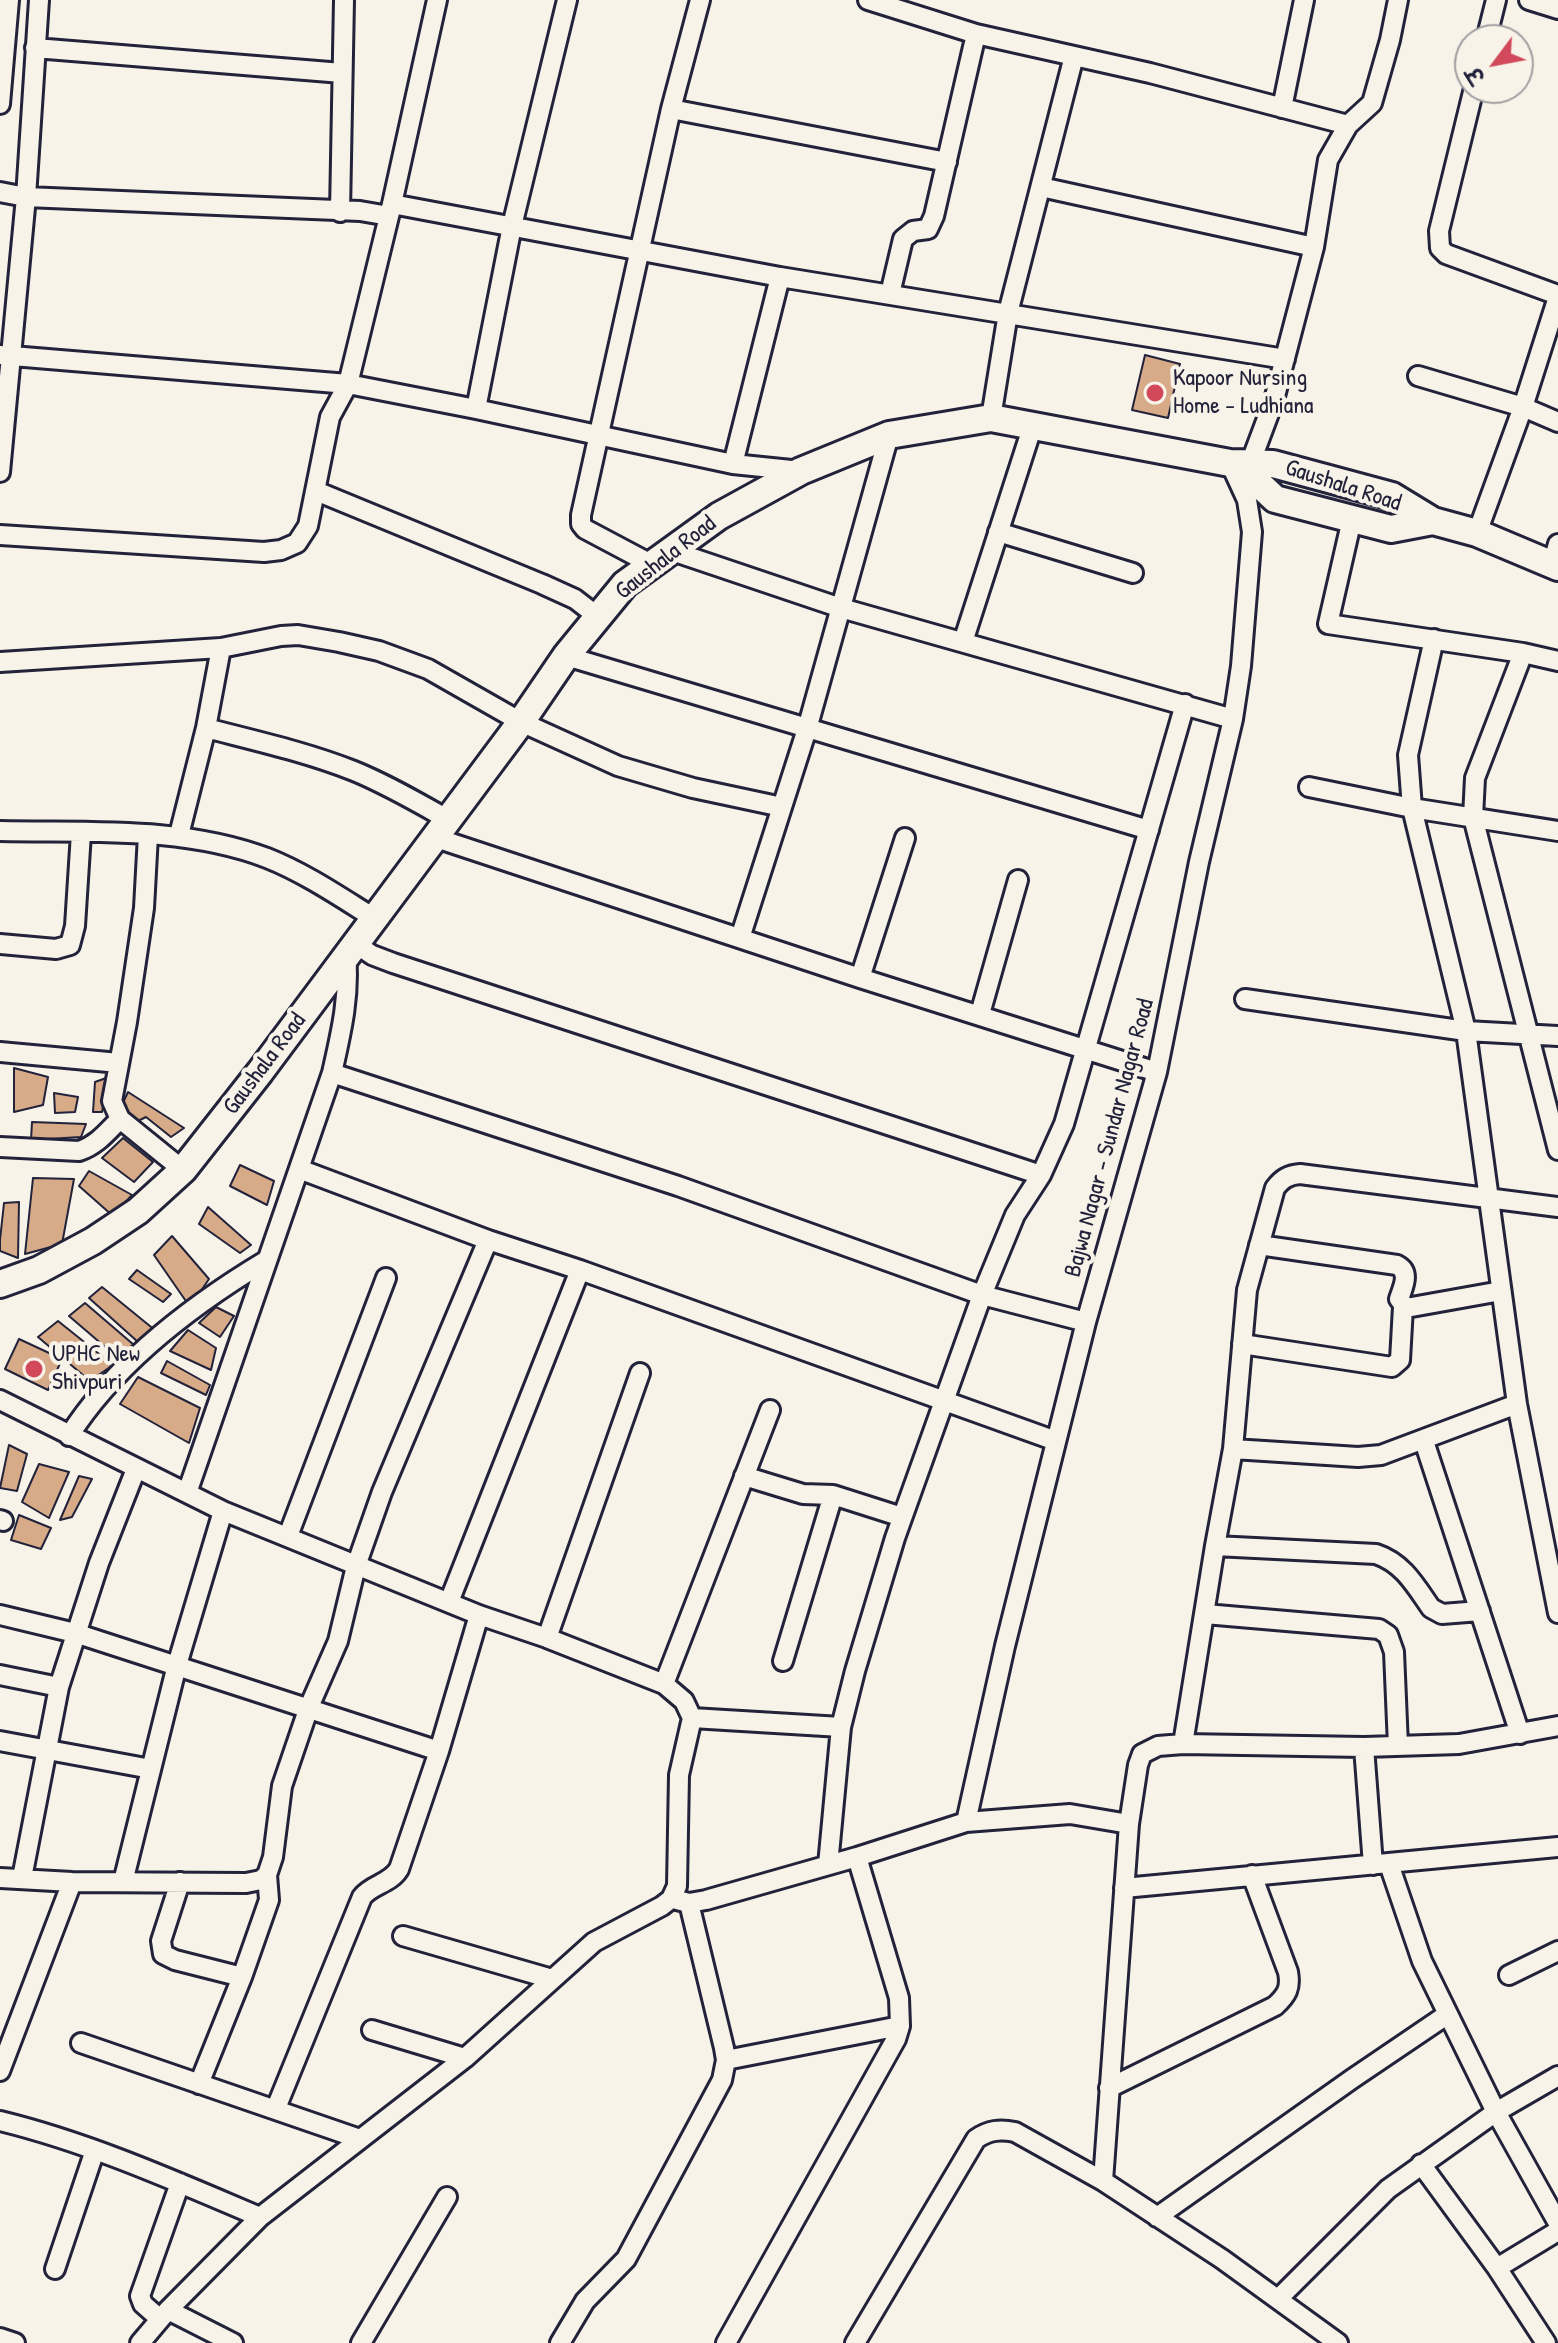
<!DOCTYPE html>
<html>
<head>
<meta charset="utf-8">
<style>
  body { margin:0 }
  #map { position:relative; width:1558px; height:2343px; overflow:hidden; background:#f7f3e8; font-family:"Patrick Hand","Playpen Sans Deva",sans-serif }
  canvas { display:block }
  .north { position:absolute; left:1454px; top:24px; width:80px; height:80px; box-sizing:border-box; background:#f7f3e8; border:2px solid #a29fa3; border-radius:50%; rotate:238deg; font-size:22px; font-weight:700; line-height:32px; text-align:center; color:#22223b }
  .north::after { content:''; display:block; margin:auto; width:28px; height:36px; background:#d1495b; clip-path:polygon(50% 0,100% 100%,50% 72%,0 100%) }
</style>
</head>
<body>
<div id="map">
<canvas width="1558" height="2343"></canvas>
<div class="north">उ</div>
</div>
<script>
const c = document.querySelector('canvas').getContext('2d');
c.lineJoin = 'round';
function fill(path, color) { c.fillStyle = color; c.fill(path, 'evenodd'); }
function trace(path, color, width, dash) { c.strokeStyle = color; c.lineWidth = width; c.lineCap = dash ? 'butt' : 'round'; c.setLineDash(dash || []); c.stroke(path); }
function drawText(font, color, halo, rows, align = 'center') {
  c.font = font + ' "Patrick Hand",sans-serif'; c.lineWidth = 8; c.setLineDash([]); c.textBaseline = 'middle'; c.strokeStyle = halo; c.fillStyle = color; for (const [text, x, y, turn = 0] of rows) {
    c.save(); c.translate(x, y); c.rotate((+turn || 0) * Math.PI / 180); c.textAlign = isNaN(turn) ? turn : align; if (halo) c.strokeText(text, 0, 0); c.fillText(text, 0, 0); c.restore();
  }
}
const building = new Path2D(`
  M1145,355L1180,364L1168,418L1132,410Z
  M14,1068L48,1077L43,1105L14,1112Z
  M109,1077L102,1112H93L95,1082Z
  M128,1092L184,1128L171,1137L146,1117L136,1122L121,1107Z
  M54,1093L78,1097L75,1112L55,1113Z
  M32,1122L86,1124L81,1137L31,1140Z
  M123,1138L153,1162L134,1182L102,1158Z
  M240,1165L274,1181L267,1205L230,1186Z
  M89,1171L132,1195L113,1216L79,1186Z
  M33,1178L74,1179L62,1244L25,1254Z
  M19,1202L18,1258L0,1251V1240L4,1203Z
  M208,1207L251,1245L240,1253L199,1224Z
  M172,1236L209,1279L190,1307L154,1255Z
  M137,1270L171,1294L163,1302L129,1279Z
  M102,1287L156,1331L138,1342L89,1298Z
  M85,1303L134,1345L118,1358L69,1316Z
  M216,1307L234,1316L220,1337L199,1323Z
  M58,1321L113,1365L90,1381L38,1337Z
  M188,1330L216,1348L211,1370L170,1351Z
  M19,1339L62,1359L48,1390L5,1369Z
  M167,1361L210,1385L206,1395L161,1373Z
  M138,1377L200,1408L189,1443L120,1404Z
  M9,1445L27,1454L17,1491L0,1488Z
  M39,1464L69,1472L49,1518L22,1502Z
  M79,1476L92,1479L72,1517L60,1520Z
  M19,1515L51,1528L41,1549L11,1540Z`);
const street = new Path2D(`
  M437,0L392,204L348,384L476,409L733,464L801,471
  M868,0L976,34L1150,73L1348,125
  M1529,0L1558,9
  M1486,40L1496,0
  M35,48L342,73
  M1474,88L1439,231L1440,248L1446,254L1558,295
  M0,104L9,0
  M1282,108L1304,0
  M671,109L947,162
  M1041,187L1314,247
  M0,192L26,197L360,211L389,216
  M392,204L780,277L733,464
  M340,212L344,0
  M780,277L1285,359
  M890,294L903,239L913,231L928,229L934,216L976,34
  M0,355L348,384L330,417L308,526L297,543L281,550L264,552L0,535
  M1418,376L1523,407L1558,422
  M476,409L512,226L567,0
  M991,418L1008,313L1074,56
  M1250,464L1274,400L1314,247L1328,160L1348,125L1372,103L1390,40L1398,0
  M0,472L26,197L39,0
  M316,491L542,584L575,599L597,616
  M1352,519L1328,624L1523,653L1558,661
  M998,532L1133,573
  M1477,533L1523,407L1558,297
  M669,550L841,608L1233,719
  M651,564L585,529L581,524V515L671,109L700,0
  M1552,565L1558,544
  M1434,639L1408,755L1412,808L1466,1031L1517,1404L1558,1613
  M963,642L1032,428
  M1523,653L1475,778L1473,817L1558,1150
  M566,656L1149,830
  M0,662L221,648L281,636L298,635L339,642L379,651L428,669L521,722L618,766L693,788L782,807
  M206,728C256,741 306,752 354,771C386,784 417,802 447,819
  M1309,787L1412,808L1558,831
  M0,831C89,833 183,826 267,858C305,873 340,897 374,918
  M148,835L144,908L127,1022L112,1101L120,1119L183,1170
  M179,835L206,728L221,648
  M433,837L860,978L1157,1072
  M740,938L807,729L889,435
  M355,943L372,955L393,963L1041,1175
  M0,944L56,949L70,945L75,926L81,833
  M860,978L905,838
  M1245,999L1466,1031L1558,1036
  M980,1014L1018,880
  M0,1052L119,1063
  M332,1073L678,1186L982,1295L1086,1322
  M0,1147L79,1151C97,1145 107,1132 120,1119
  M299,1169L488,1240L580,1270L1056,1441
  M1259,1245L1397,1265C1411,1272 1403,1287 1399,1299L1406,1308L1501,1291
  M1242,1344L1392,1367L1400,1360L1403,1307
  M0,1400L223,1511L479,1615L547,1638L664,1684L684,1701L692,1718L679,1775L677,1886L671,1899L662,1906L594,1942L465,2058L260,2217L168,2310L140,2343
  M69,1436C116,1362 192,1305 267,1260
  M1424,1441L1520,1734
  M1233,1449L1358,1457L1381,1455L1517,1404
  M744,1476L803,1494L833,1495L902,1517
  M187,1493L332,1073C341,1033 350,996 346,955
  M0,1520L3,1521
  M288,1536L386,1278
  M1215,1546L1233,1449L1247,1290L1275,1188C1282,1179 1288,1175 1300,1174L1558,1207
  M449,1602L580,1270
  M1205,1614L1379,1629L1388,1635L1394,1652L1398,1746
  M0,1615L75,1633L439,1751
  M547,1638L640,1373
  M783,1661L833,1495
  M0,1675L59,1687
  M664,1684L770,1410
  M692,1718L841,1727
  M0,1741L151,1769
  M1183,1744L1215,1546L1376,1554C1403,1563 1415,1585 1431,1608L1442,1614L1480,1611
  M1364,1747L1373,1865
  M966,1822L1005,1646L1086,1322L1157,1072L1199,862L1233,719L1241,666L1252,532L1247,500L1230,463
  M1389,1864L1422,1961L1496,2112L1558,2223
  M828,1865L841,1727L855,1671L895,1538L982,1295L1015,1215L1041,1175L1064,1124L1185,704
  M0,1878L72,1882L246,1883L261,1880L267,1875L273,1857L282,1786L309,1707L338,1641L356,1566L382,1492L488,1240
  M22,1878L59,1687L99,1563L136,1469
  M123,1882L177,1665L223,1511
  M180,1882L161,1941L163,1954L175,1960L242,1977
  M1124,1888L1558,1847
  M677,1900L689,1903L706,1900L857,1857L966,1822L1070,1814L1129,1824
  M403,1936L552,1979
  M1509,1975L1558,1951
  M372,2030L465,2058
  M81,2043L360,2139
  M726,2060L900,2026
  M0,2071L72,1882
  M199,2084L242,1977L269,1900L267,1875
  M1109,2088L1275,2006C1287,1995 1291,1988 1288,1972L1252,1875
  M276,2108L362,1897C372,1884 390,1884 399,1869L439,1751L479,1615
  M0,2121C90,2143 175,2181 260,2217
  M1421,2164L1497,2268L1546,2343
  M1103,2181L1129,1824L1138,1765L1142,1754L1158,1746L1183,1744L1364,1747L1459,1744L1558,1726
  M1157,2217L1352,2079L1448,2014
  M1497,2268L1558,2231
  M55,2269L95,2150
  M1278,2299L1388,2189L1496,2112L1558,2076
  M168,2310L233,2343
  M160,2319L143,2304L140,2296L180,2183
  M0,2338L15,2343
  M361,2343L447,2197
  M560,2343L585,2301L626,2259L722,2080L726,2060L724,2048L689,1903
  M726,2343L896,2039L900,2026L899,1998L857,1857
  M855,2343L976,2139C989,2130 1000,2129 1015,2132L1103,2181L1222,2259L1338,2343`);
const secondary = new Path2D(`
  M1239,465L1275,499L1391,529L1433,521
  M0,1284L39,1270L93,1241L138,1211L183,1170L260,1072L521,722L566,656L625,584L719,516L801,471L889,435L991,418L1230,463L1273,464L1392,496L1433,521L1477,533L1558,567`);
const markers = [
  [1155,393,10,"#d1495b"],
  [34,1369,10,"#d1495b"]
];
const poiNames = [
  ["Kapoor Nursing",1173,379],
  ["Home - Ludhiana",1173,407],
  ["UPHC New",52,1355],
  ["Shivpuri",52,1383]
];
const streetNames = [
  ["Gaushala Road",1343,486,18],
  ["Gaushala Road",666,558,-38],
  ["Gaushala Road",265,1064,-53],
  ["Bajwa Nagar - Sundar Nagar Road",1110,1138,-75]
];
fill(building, '#d7ab88');
trace(building, '#22223b', 2);
trace(street, '#22223b', 24);
trace(secondary, '#22223b', 32);
trace(street, '#f7f3e8', 18);
trace(secondary, '#f7f3e8', 26);
for (const [x, y, r, color] of markers) { const dot = new Path2D(); dot.arc(x, y, r, 0, 2 * Math.PI); c.fillStyle = color; c.fill(dot); trace(dot, '#f7f3e8', 3); }
drawText('24px', '#22223b', '#f7f3e8', poiNames, 'left');
drawText('24px', '#22223b', '#f7f3e8', streetNames);
</script>
</body>
</html>
